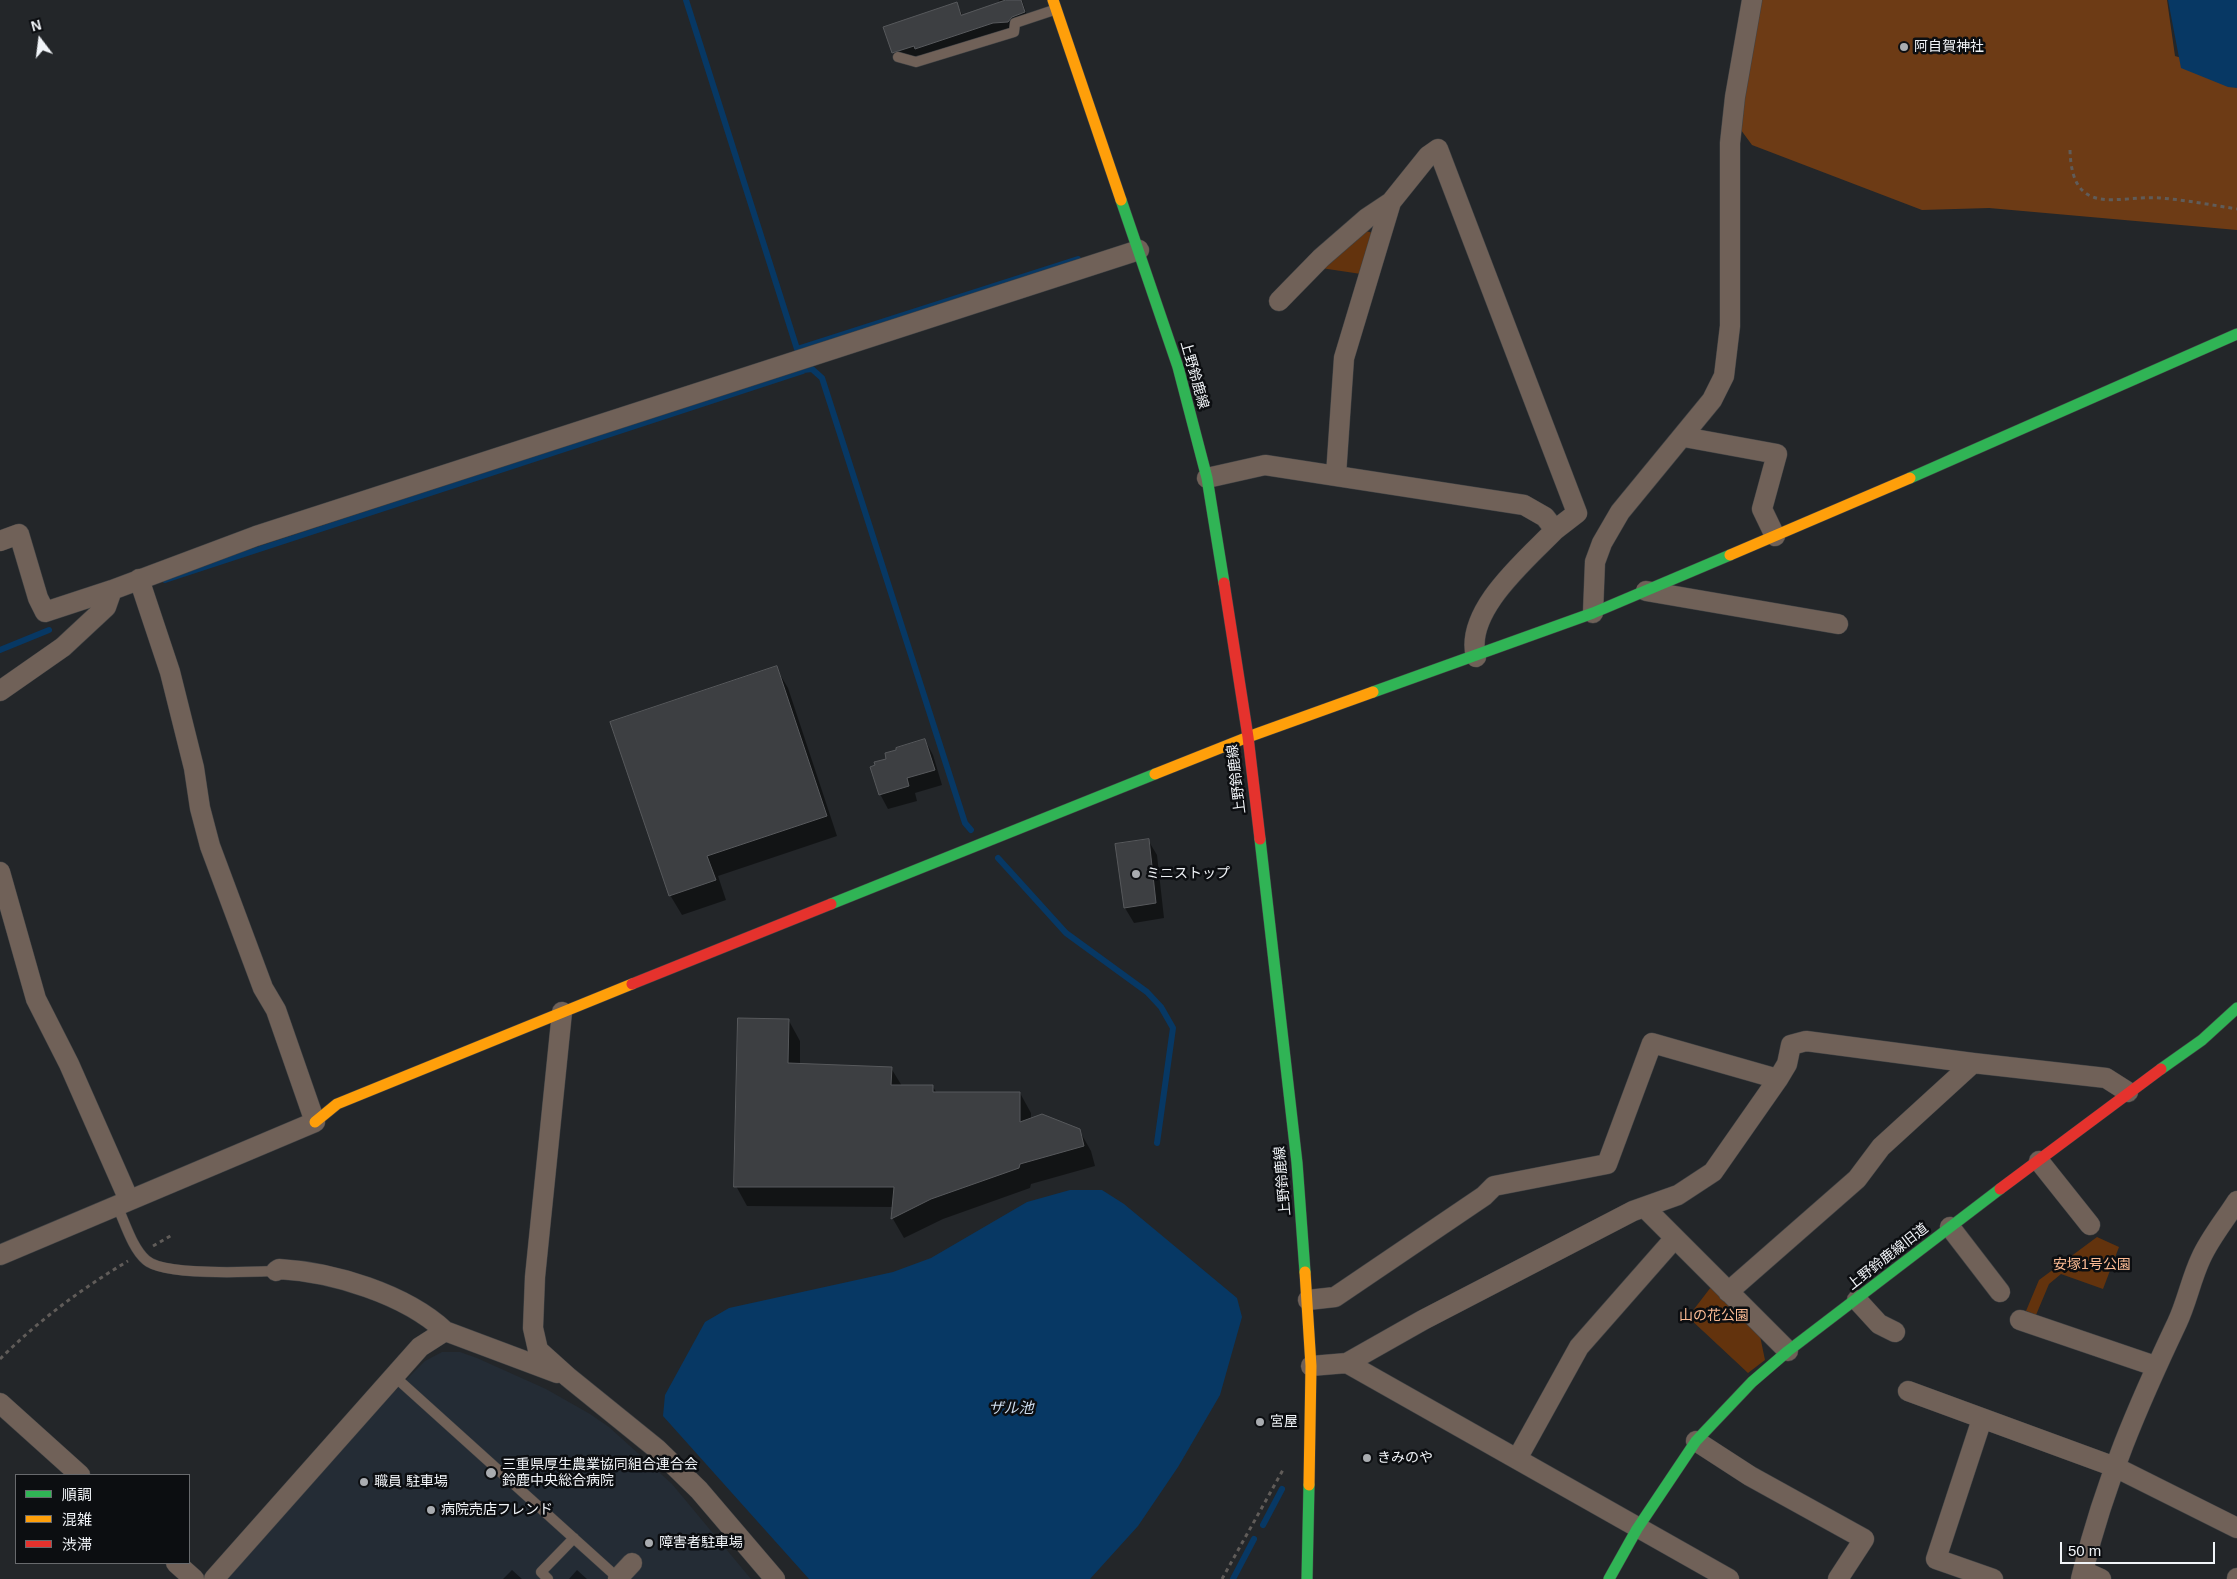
<!DOCTYPE html>
<html>
<head>
<meta charset="utf-8">
<style>
  body { margin:0 }
  #map { position:relative; width:2237px; height:1579px; overflow:hidden; background:#232629; font-family:Arial,"Noto Sans JP",sans-serif }
  canvas { display:block }
  .legend { position:absolute; left:15px; top:1474px; width:175px; height:90px; box-sizing:border-box; background:#0c0e11; border:1px solid #686a6d; margin:0; padding:6px 9px; list-style:none; font-size:15px; color:#f1f4f8 }
  .legend li { display:flex; align-items:center; gap:10px; height:25px }
  .legend b { width:25px; border:1px solid #686a6d }
  .north { position:absolute; left:15px; top:15px; width:50px; height:50px; -webkit-text-stroke:4px #0c0e11; paint-order:stroke; rotate:345deg; font-size:14px; font-weight:700; line-height:20px; text-align:center; color:#f1f4f8 }
  .north::after { content:''; display:block; margin:auto; width:18px; height:22px; background:#f1f4f8; clip-path:polygon(50% 0,100% 100%,50% 72%,0 100%) }
  .scale { position:absolute; left:2060px; top:1542px; width:155px; height:22px; box-sizing:border-box; border:2px solid #f1f4f8; border-top:0; padding-left:6px; font-size:15px; line-height:18px; white-space:nowrap; color:#f1f4f8; -webkit-text-stroke:4px #0c0e11; paint-order:stroke }
</style>
</head>
<body>
<div id="map">
<canvas width="2237" height="1579"></canvas>
<ul class="legend">
<li><b style="height:6px;background:#30b455"></b>順調</li>
<li><b style="height:6px;background:#ff9f0a"></b>混雑</li>
<li><b style="height:6px;background:#e5322d"></b>渋滞</li>
</ul>
<div class="north">N</div>
<div class="scale">50 m</div>
</div>
<script>
const c = document.querySelector('canvas').getContext('2d');
c.lineJoin = 'round';
function fill(path, color) { c.fillStyle = color; c.fill(path, 'evenodd'); }
function trace(path, color, width, dash) { c.strokeStyle = color; c.lineWidth = width; c.lineCap = dash ? 'butt' : 'round'; c.setLineDash(dash || []); c.stroke(path); }
function drawText(font, color, halo, rows, align = 'center') {
  c.font = font + ' Arial,"Noto Sans JP",sans-serif'; c.lineWidth = 5; c.setLineDash([]); c.textBaseline = 'middle'; c.strokeStyle = halo; c.fillStyle = color; for (const [text, x, y, turn = 0] of rows) {
    c.save(); c.translate(x, y); c.rotate((+turn || 0) * Math.PI / 180); c.textAlign = isNaN(turn) ? turn : align; if (halo) c.strokeText(text, 0, 0); c.fillText(text, 0, 0); c.restore();
  }
}
const built = new Path2D(`
  M442,1352H460L477,1358L546,1389L590,1414L609,1427L672,1484L751,1579H226L392,1394L425,1361Z`);
const green = new Path2D(`
  M1362,230L1373,233L1361,274L1321,268Z
  M2097,1237L2119,1247L2103,1289L2061,1274L2049,1284L2036,1315L2026,1311L2039,1280Z
  M1711,1287L1760,1336L1765,1360L1748,1373L1688,1317Z`);
const forest = new Path2D(`
  M1760,0H2167L2175,56L2237,75V230L1989,208L1922,210L1752,145L1738,126Z`);
const water = new Path2D(`
  M2168,0H2237V88L2228,87L2181,68Z
  M1070,1190H1102L1124,1204L1237,1298L1242,1317L1220,1395L1178,1467L1138,1526L1090,1579H809L663,1416L665,1395L705,1322L729,1308L893,1272L931,1258L1027,1202Z`);
const shadow = new Path2D(`
  M999,0H1022L1029,21L1013,30L921,57L919,55L898,61L894,53L884,28L957,4L963,16L1000,3Z
  M776,668L788,688L837,836L718,876L726,900L682,915L670,895Z
  M925,740L933,755L942,785L915,793L917,801L888,809L880,794L888,760Z
  M1148,840L1157,855L1164,918L1134,923L1125,908L1116,845Z
  M789,1021L800,1041V1065L891,1068L902,1086H932L937,1093H1020L1031,1113V1119L1079,1130L1091,1151L1095,1166L1031,1184L1030,1188L943,1219L904,1238L893,1219V1207L747,1206L736,1186Z
  M512,1570L522,1579H503Z
  M577,1570L587,1579H569Z`);
const stream = new Path2D(`
  M686,0L798,352
  M797,349L1078,259
  M803,370L812,369L822,378L965,823L971,830
  M165,580L803,371
  M0,650L49,630
  M998,858L1066,933L1147,992L1161,1007L1173,1028L1157,1143
  M1263,1525L1282,1489
  M1233,1579L1254,1539`);
const building = new Path2D(`
  M1006,0H1021L1025,12L1012,17L1008,22L993,23L915,49L914,46L892,53L883,27L957,2L961,15Z
  M777,666L827,816L707,856L716,880L669,896L610,722Z
  M925,739L935,770L907,778L909,786L879,795L870,767L875,765L874,762L886,759L885,753L896,750V748Z
  M1149,839L1156,903L1124,908L1115,844Z
  M738,1018L789,1019L788,1063L892,1067L891,1085H933V1092H1020V1122L1042,1114L1080,1129L1084,1146L1020,1164L1019,1168L931,1199L891,1219L894,1187H734Z`);
const path = new Path2D(`
  M2070,150C2072,219 2117,195 2160,198C2186,200 2212,205 2237,209
  M153,1246L172,1235
  M0,1359C39,1320 81,1289 128,1261
  M1222,1579L1284,1468`);
const lane = new Path2D(`
  M898,57L916,62L1014,32L1015,23L1054,10
  M117,1206C125,1222 132,1248 146,1260C163,1276 251,1272 276,1271
  M394,1376L619,1579
  M548,1579L541,1572L574,1538`);
const street = new Path2D(`
  M1684,437L1777,454L1762,509L1775,536
  M1336,475L1344,358L1391,202
  M1207,478L1265,465L1524,505L1545,517L1555,530L1577,513L1438,149L1428,156L1391,202L1367,218L1321,258L1279,301
  M0,541L19,534L38,598L45,612L112,590
  M1646,591L1838,624
  M1593,613L1595,562L1602,543L1620,512L1712,400L1724,376L1730,326V143L1735,97L1752,0
  M1476,657C1464,611 1526,560 1555,530
  M0,691L63,647L106,607L112,590L256,536L1139,250
  M0,872L36,999L69,1064L129,1200
  M562,1012L535,1277L533,1328L538,1350L568,1377L657,1449L699,1490L775,1579
  M2039,1161L2090,1225
  M1645,1208L1788,1351
  M1950,1227L2000,1292
  M0,1255L315,1122L276,1010L263,988L210,846L200,808L194,768L170,672L139,579
  M276,1271L279,1269C333,1272 405,1294 445,1331
  M1728,1292L1857,1179L1881,1147L1973,1063
  M1308,1300L1335,1297L1484,1196L1494,1186L1607,1164L1652,1043L1778,1079
  M1857,1300L1879,1324L1895,1332
  M2020,1320L2155,1366
  M1347,1363L1729,1579
  M1311,1366L1347,1363L1423,1320L1633,1211L1678,1195L1713,1172L1778,1079L1787,1064L1791,1045L1806,1041L1973,1063L2106,1078L2128,1092
  M1908,1391L2115,1467L2237,1528
  M0,1403L80,1475
  M1982,1419L1936,1559L1993,1579
  M1696,1441L1750,1476L1864,1539L1838,1579
  M1517,1459L1579,1347L1674,1239
  M176,1563L194,1579
  M2083,1571C2104,1484 2139,1403 2177,1323C2187,1302 2191,1279 2201,1258C2210,1238 2225,1220 2237,1201
  M618,1578L632,1563
  M214,1579L420,1347L445,1331L557,1373
  M2081,1579L2083,1571L2101,1579
  M2237,1579V1578`);
const fast = new Path2D(`
  M1121,200L1178,367L1207,478L1224,583
  M1910,478L2237,334
  M1373,692L1593,613L1730,555
  M1260,839L1297,1163L1305,1272
  M831,904L1155,774
  M2161,1069L2202,1040L2237,1008
  M1307,1579L1309,1485
  M1609,1579L1637,1529L1696,1441L1752,1382L1788,1351L2000,1189`);
const slow = new Path2D(`
  M1053,0L1121,200
  M1730,555L1910,478
  M1155,774L1248,737L1373,692
  M315,1122L337,1104L632,984
  M1305,1272L1311,1366L1309,1485`);
const jam = new Path2D(`
  M1224,583L1248,737L1260,839
  M632,984L831,904
  M2000,1189L2161,1069`);
const markers = [
  [1904,47,5,"#a9acb0"],
  [1136,874,5,"#a9acb0"],
  [1260,1422,5,"#a9acb0"],
  [1367,1458,5,"#a9acb0"],
  [491,1473,6,"#a9acb0"],
  [364,1482,5,"#a9acb0"],
  [431,1510,5,"#a9acb0"],
  [649,1543,5,"#a9acb0"]
];
const poiNames = [
  ["阿自賀神社",1914,47],
  ["ミニストップ",1146,874],
  ["宮屋",1270,1422],
  ["きみのや",1377,1458],
  ["三重県厚生農業協同組合連合会",502,1465],
  ["鈴鹿中央総合病院",502,1481],
  ["職員 駐車場",374,1482],
  ["病院売店フレンド",441,1510],
  ["障害者駐車場",659,1543]
];
const streetNames = [
  ["上野鈴鹿線",1194,375,74],
  ["上野鈴鹿線",1237,779,-97],
  ["上野鈴鹿線",1283,1181,-95],
  ["上野鈴鹿線旧道",1888,1257,-38]
];
const parkNames = [
  ["安塚1号公園",2092,1265],
  ["山の花公園",1714,1316]
];
const waterNames = [
  ["ザル池",1011,1409]
];
fill(built, '#242c35');
fill(green, '#63330d');
fill(forest, '#6d3b15');
fill(water, '#073864');
fill(shadow, '#0007');
trace(stream, '#073864', 6);
fill(building, '#3d3f42');
trace(building, '#57595c', 1);
trace(lane, '#414345', 11);
trace(street, '#414345', 21);
trace(fast, '#414345', 12);
trace(slow, '#414345', 12);
trace(jam, '#414345', 12);
trace(path, '#605c59', 3, [4, 4]);
trace(lane, '#706158', 10);
trace(street, '#706158', 20);
trace(fast, '#30b455', 11);
trace(slow, '#ff9f0a', 11);
trace(jam, '#e5322d', 11);
for (const [x, y, r, color] of markers) { const dot = new Path2D(); dot.arc(x, y, r, 0, 2 * Math.PI); c.fillStyle = color; c.fill(dot); trace(dot, '#0c0e11', 2); }
drawText('14px', '#f1f4f8', '#0c0e11', poiNames, 'left');
drawText('14px', '#f1f4f8', '#0c0e11', streetNames);
drawText('14px', '#fdbc95', '#0c0e11', parkNames);
drawText('italic 15px', '#cedef0', '#0c0e11', waterNames);
</script>
</body>
</html>
